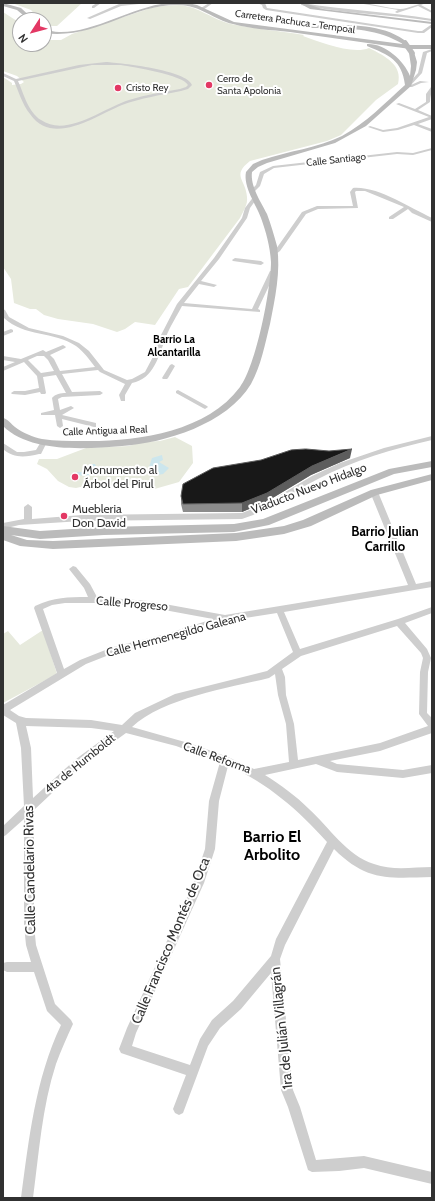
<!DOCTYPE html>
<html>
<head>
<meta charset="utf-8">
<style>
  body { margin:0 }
  #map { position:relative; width:435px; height:1201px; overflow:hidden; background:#fff; font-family:Cabin,sans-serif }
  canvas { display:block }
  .frame { position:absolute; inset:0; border:4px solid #313131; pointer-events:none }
  .north { position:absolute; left:12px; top:12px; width:40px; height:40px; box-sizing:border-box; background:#fff; border:1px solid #adadad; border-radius:50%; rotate:234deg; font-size:11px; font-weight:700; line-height:16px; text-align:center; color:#313131 }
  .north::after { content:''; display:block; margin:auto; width:14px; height:18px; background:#e33864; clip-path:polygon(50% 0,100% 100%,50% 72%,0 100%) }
</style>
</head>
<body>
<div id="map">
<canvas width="435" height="1201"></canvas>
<div class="frame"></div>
<div class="north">N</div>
</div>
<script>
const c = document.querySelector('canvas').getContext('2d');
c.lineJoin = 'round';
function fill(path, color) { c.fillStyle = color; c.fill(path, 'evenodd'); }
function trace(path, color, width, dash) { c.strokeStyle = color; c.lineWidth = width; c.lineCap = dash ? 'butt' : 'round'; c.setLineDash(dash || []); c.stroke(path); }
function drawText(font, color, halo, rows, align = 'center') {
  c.font = font + ' Cabin,sans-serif'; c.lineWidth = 4; c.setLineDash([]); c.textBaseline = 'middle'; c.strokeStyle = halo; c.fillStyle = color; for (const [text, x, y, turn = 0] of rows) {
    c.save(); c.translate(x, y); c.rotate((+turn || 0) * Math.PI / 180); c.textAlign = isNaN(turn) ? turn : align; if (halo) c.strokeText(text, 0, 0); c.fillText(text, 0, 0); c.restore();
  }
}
const green = new Path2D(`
  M12,3H82L57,26H45L44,20H40L31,10Z
  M179,5C200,7 211,19 231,24C255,29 280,31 304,35L303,36C320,42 352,55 369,48C385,56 403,65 398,84L376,100L341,135L327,141L250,161C231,176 246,179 247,197C248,205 243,211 240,218L188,287L179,289L155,325L135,322L125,329L117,332L93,324L58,319L44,315L36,309H30L14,303L11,279L3,267V77L12,83V85L21,84L24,82L17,76L3,71V12L20,23V44H44V40H61L72,34L151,8L163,6Z
  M175,437L192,446L193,463L179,482L151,490L136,486L121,484L105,487L85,486L76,488L69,487L58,481L47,469L37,464L39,459H57L86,448L129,446L141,442L160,441Z
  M43,630L57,674L3,703V634L8,631L20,645Z`);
const water = new Path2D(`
  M162,455L163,460L159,462L169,468L163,474L157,475L149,467L152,458Z
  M90,464H95L98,470C92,475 86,477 78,475L77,472H86L83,470Z`);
const street = new Path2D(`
  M97,3H101L94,8H92V6Z
  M133,3H148L121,6L90,19L87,18L119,4Z
  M209,3H213L203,10H201V8Z
  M257,3H265L267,8L418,31H422L432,24V27L424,33H418L266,10L263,8L262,5Z
  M302,3C345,10 389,12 432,19V21C389,14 344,14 301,5Z
  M358,3C373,3 386,8 400,9C409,9 417,3 426,3L421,5L432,11V13L418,6L397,13L395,12L398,10Z
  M432,49V51L427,53L422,73L411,85L420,81L429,82L421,83L412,87H407V85L418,73L423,52Z
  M106,62C121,63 187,70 192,85L188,89L181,91C161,95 141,98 122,105C95,116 53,147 30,114C22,104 19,92 14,81L3,76V73L16,79L79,65ZM92,65C102,65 111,65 121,65C133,67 183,75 188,85L186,87L180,89C163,92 145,95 129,100C103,108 67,138 41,120C28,112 24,94 18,81Z
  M431,87H432C432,92 430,96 430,102L418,110L432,116V119L418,124L432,129V132L414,125L398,130L383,132L368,127L370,126L383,130L397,128L429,117L396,104L399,103L415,109L426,102V94Z
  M432,148V150L413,155L397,154L274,168L264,174L260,186L255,191L251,190L256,185L260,172L273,166L397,152L413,153Z
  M353,188C378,186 410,208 432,218V222L412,213L408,209L393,219H389V217L404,207L365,191H356L355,192L358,208L318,209L306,214L280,251L276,254H272V252L276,249L302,212L317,206H353L350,192Z
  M254,196L258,197L250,208L247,218L219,259L201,281L217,285L214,287L199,284L184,303L252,309L270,271L275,270L276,271L258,309L260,310V312L182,306C177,316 170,326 166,337C159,355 154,379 132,383L125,395V401H121L119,395L125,384L100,372L98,370L62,374L72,392L100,391L103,393L100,395L62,397L58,399L60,410L71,406L74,408L62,415L96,423V427H94L62,419L63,426L60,428L57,426L55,415H41V413L54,410L52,398C55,394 61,393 66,393L56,375L43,377L46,393L45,394H41L40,392L25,395L12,394L11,393L14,391H25L39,388L37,376L24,362L3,371V367L15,362L3,360V356L21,359L43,350L46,352L63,345L66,347L65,348L50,355L54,359L60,371L95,367C89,359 84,352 76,346C54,331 24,337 4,318L3,309L5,310L9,317L29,328L63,336L79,343L89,351L104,370L127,380L132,379L145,372L155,353L160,337L177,304L214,258L242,218L245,208ZM37,356H44L48,360L54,371L41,373L28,360Z
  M235,258L261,261L264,263L261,265L233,261L232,260Z
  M11,329L13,330V332L3,336V332Z
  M172,364L175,366L168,378L167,379H163L162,378L170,365Z
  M178,390L207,406L208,407L205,409L203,408L176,393V391Z
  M432,436V440C393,449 354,460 318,479C292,492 271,510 242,519L82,521L19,525L3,529V523L24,519V507L28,504L32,507V519L82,515L242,513L267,503L312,476L340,463L384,448Z
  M42,440H44L47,442L41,454H39C26,457 14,459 3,449V443L17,452H24L36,450Z
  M371,490H377L378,492L416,584L432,581V587L284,612L300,649L398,619L432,607V613L405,623L427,649L431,658L428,672L427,713L432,718V733L380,751L330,761L337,764L403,770L432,765V773L403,778L337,772L316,764L265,775C281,785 296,796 309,809C329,827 347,856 374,864C393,871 413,867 432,867V877C389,878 367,882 334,849L285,945L280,959L293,1090L300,1107L316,1160L364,1156L432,1172V1184L364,1168L339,1171L312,1172L308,1170L288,1107L281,1090L271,973L241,1009L220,1028L208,1046L183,1113L179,1115L175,1113L173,1109L186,1075L121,1053L119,1049L127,1028L194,882L205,849L209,801L220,762L176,746L126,733L82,765L34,810V925L36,945L55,1004L71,1020L73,1024C67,1037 61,1050 56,1064C42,1107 39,1153 33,1198H21C29,1139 35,1080 61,1025L47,1011L34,972H7L3,970V963L7,962H31L26,945L24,925V819L6,835L3,837V826L24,806L21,748L16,723L3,715V705L57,673L34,608L35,606C55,597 67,597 88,597L84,588L69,569L73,566L76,567L90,584L97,597L148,601L225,615L408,585L370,492ZM65,603H94L148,607L213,619L166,634L113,647L80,660L64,669L43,609L52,605ZM277,613L293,652L267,671L175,694L135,713L122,725L91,720L26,718L19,716L10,710L86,664L114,653L166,640L226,621ZM397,626L421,653L423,658L420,672L419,714L428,726L380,743L298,760L294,724L286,695L285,677L282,669L301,656ZM275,674L278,695L286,724L289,762L254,769L228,757L192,744L132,727C163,698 228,688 269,678ZM26,726L91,728L114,731L76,759L33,798L31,748ZM228,766C268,783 298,810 327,842L276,939L271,956L233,1001L212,1020L200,1039L190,1065L132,1046L136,1033L204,883L215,849L219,801Z`);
const secondary = new Path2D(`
  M3,3L21,8L34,20H29L17,10L3,6Z
  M168,3H188L197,5L234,22L410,45H432V49H410C370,43 330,38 290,32C271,30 251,29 233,24C214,20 200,5 179,5C130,4 96,40 44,33V29C49,30 54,32 59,32C94,33 131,7 168,3Z
  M299,3C307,3 315,7 323,9L432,22V24L310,9Z
  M330,25C356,25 387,25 408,43L403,44C373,26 339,28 305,28L303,27L305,26Z
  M367,44C384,43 404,60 410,76L411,66L409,53L414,52L417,62L416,70L411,86L366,126L335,143L267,163L258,167L252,172C250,186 261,202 267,214C271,225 274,235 277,246C281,271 275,299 270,324C265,344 261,366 251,384C227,424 165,443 122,446C86,449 30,453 3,426V418C8,419 11,424 15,427C23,433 33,437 42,439C55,441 69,441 82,441C134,442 206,433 240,387C256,366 271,289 271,262C270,246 266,232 261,218C256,204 243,187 246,172L253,164L262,160C288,151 318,148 342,136C366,123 385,103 405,85C402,60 389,55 367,46Z
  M432,461V467L394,474L269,525L234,532L104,535L40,539L11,535L27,540L53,541L236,533L284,526L303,520L371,490L432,474V480L377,495L311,526L284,534L236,541L53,549L20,546L3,540V526L40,531L104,527L234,524L263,519L389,469Z`);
const secondaryBridge = new Path2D(`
  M405,43L412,53`);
const wall = new Path2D(`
  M350,458L311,475L266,502L242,512H183L181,504V496L261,460Z`);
const shadedWall = new Path2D(`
  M352,449L350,458L311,475L266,502L242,512V503L312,466Z`);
const building = new Path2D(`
  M306,449L329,451L352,449L312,466L267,493L242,503L183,504L181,496L183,484L213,468L261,460L291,450Z`);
const markers = [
  [209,85,4,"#e33864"],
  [118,88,4,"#e33864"],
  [75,477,4,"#e33864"],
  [64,516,4,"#e33864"]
];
const farStreetnames = [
  ["Carretera Pachuca - Tempoal",295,22,8],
  ["Calle Santiago",336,160,-6],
  ["Calle Antigua al Real",105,431,-2]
];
const farPoinames = [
  ["Cerro de",217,79],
  ["Santa Apolonia",217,91],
  ["Cristo Rey",126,88]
];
const farNeighbourhoodnames = [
  ["Barrio La",174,340],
  ["Alcantarilla",174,353]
];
const poiNames = [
  ["Monumento al",83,470],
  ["Árbol del Pirul",83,484],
  ["Muebleria",72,509],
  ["Don David",72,523]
];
const streetNames = [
  ["Viaducto Nuevo Hidalgo",309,489,-21],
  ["Calle Progreso",132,604,5],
  ["Calle Hermenegildo Galeana",176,635,-15],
  ["Calle Reforma",217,758,20],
  ["4ta de Humboldt",80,764,-39]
];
const neighbourhoodNames = [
  ["Barrio Julian",385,532],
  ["Carrillo",385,547]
];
const nearStreetnames = [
  ["Calle Candelario Rivas",30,870,-91],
  ["Calle Francisco Montés de Oca",171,941,-67],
  ["1ra de Julián Villagrán",282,1028,-96]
];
const nearNeighbourhoodnames = [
  ["Barrio El",272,837],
  ["Arbolito",272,855]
];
fill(green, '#e7eadd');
fill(water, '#cce6ed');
fill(street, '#cecece');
fill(secondary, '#bbb');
trace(secondaryBridge, '#bbb', 5.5);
fill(wall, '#8c8c8c');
fill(shadedWall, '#5d5d5d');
fill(building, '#181818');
trace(building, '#5d5d5d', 1);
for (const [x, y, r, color] of markers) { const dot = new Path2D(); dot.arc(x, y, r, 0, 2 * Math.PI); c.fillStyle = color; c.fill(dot); trace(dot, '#fff', 1.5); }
drawText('10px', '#313131', '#fff', farStreetnames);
drawText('10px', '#313131', '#fff', farPoinames, 'left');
drawText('bold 11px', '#000', '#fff', farNeighbourhoodnames);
drawText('12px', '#313131', '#fff', poiNames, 'left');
drawText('12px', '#313131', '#fff', streetNames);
drawText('bold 13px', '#000', '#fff', neighbourhoodNames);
drawText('14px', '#313131', '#fff', nearStreetnames);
drawText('bold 16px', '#000', '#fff', nearNeighbourhoodnames);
</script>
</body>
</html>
